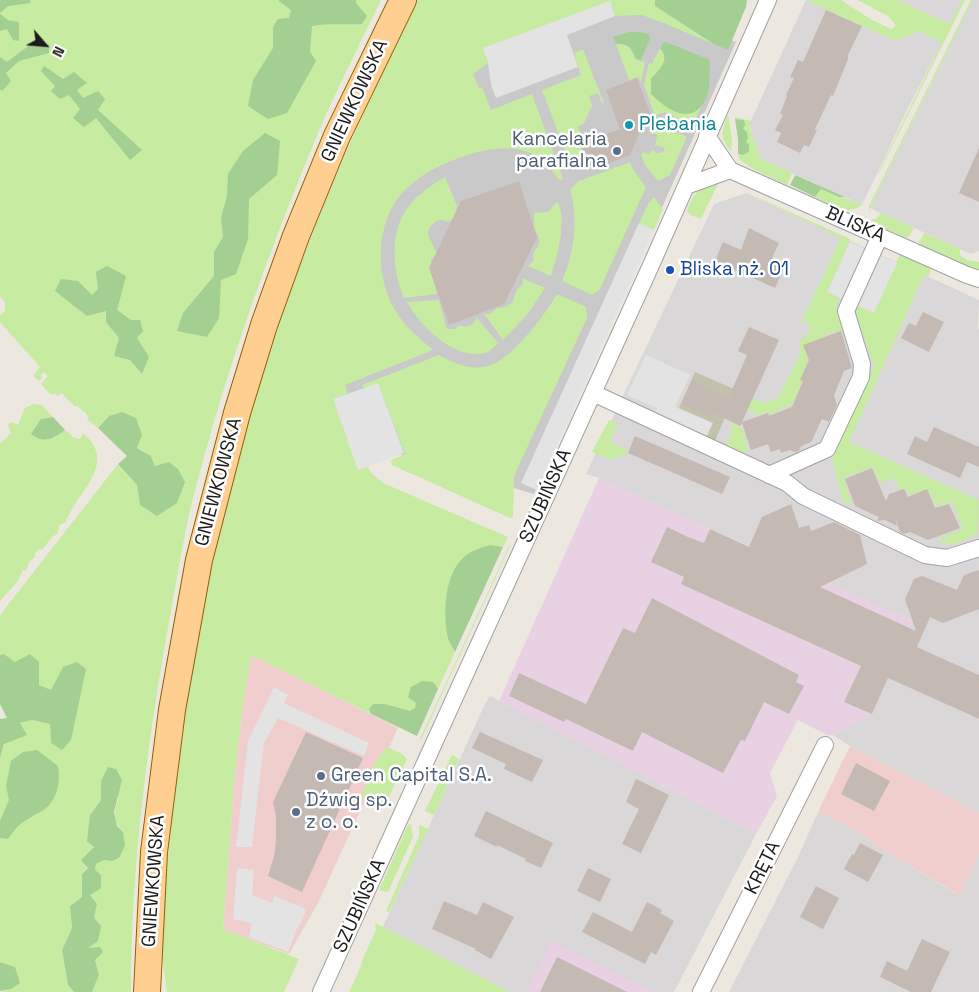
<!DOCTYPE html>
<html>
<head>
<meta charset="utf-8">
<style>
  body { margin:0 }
  #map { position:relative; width:979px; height:992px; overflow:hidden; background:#ede8df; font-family:"Space Grotesk",sans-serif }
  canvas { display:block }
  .north { position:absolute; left:20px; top:20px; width:50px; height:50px; -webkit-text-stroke:4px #fff; paint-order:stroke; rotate:117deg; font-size:14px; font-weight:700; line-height:20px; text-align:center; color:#1b1b1b }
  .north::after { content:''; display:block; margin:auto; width:18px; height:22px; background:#1b1b1b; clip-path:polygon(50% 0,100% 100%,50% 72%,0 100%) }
</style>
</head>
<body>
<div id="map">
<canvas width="979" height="992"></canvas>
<div class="north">N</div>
</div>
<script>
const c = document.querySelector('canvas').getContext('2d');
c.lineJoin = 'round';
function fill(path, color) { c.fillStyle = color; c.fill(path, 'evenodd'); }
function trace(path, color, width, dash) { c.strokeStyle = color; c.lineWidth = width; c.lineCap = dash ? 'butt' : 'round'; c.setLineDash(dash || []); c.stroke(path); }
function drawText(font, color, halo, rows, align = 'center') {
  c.font = font + ' "Space Grotesk",sans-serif'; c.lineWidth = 5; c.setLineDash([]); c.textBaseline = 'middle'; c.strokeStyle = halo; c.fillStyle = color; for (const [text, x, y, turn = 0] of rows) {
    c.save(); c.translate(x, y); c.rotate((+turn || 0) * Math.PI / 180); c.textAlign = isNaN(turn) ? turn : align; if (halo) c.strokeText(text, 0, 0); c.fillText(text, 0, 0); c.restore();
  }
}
const residential = new Path2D(`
  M806,0L895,41L918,31L942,42L908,108L862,205L761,159L749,125Z
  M897,0H962L950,24Z
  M973,0H979V251L971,254L870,208Z
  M746,193L979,300L978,328L979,329V675L917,647L909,630L913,621L599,478L586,474L714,204Z
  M888,678L979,719V813L850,746L833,735L872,714Z
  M490,696L756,834L674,992H653L551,941L526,992H353L484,706Z
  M818,812L849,826L886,852L959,895L979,855V992H729L798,857Z`);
const commercial = new Path2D(`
  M251,655L398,728L318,903L289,954L223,930L234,785L241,720Z
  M850,746L979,813V855L960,895L886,852L849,826L818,812Z`);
const industrial = new Path2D(`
  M599,478L913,621L909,630L917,647L979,675V719L888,678L872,714L833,735H827L798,720L770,773L777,796L756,834L499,701Z
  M551,940L653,992H526Z`);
const religious = new Path2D(`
  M634,0L736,42L534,494L255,411L424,68Z`);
const construction = new Path2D(`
  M695,372L736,390L715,441L707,437L713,423L679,408Z`);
const grass = new Path2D(`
  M0,0H381C358,48 333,96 313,145C268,254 228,365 198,479C186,522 179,567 171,611C148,737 131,864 131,992H92L99,975L95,960L87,948L97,904L90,895L96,864L104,860L112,861L123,832C112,820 114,812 119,798L101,781V800L90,815C92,835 98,858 82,874V897L70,906L72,928L62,950L68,985L74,992H0L11,989L15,967L0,962V758C4,744 13,722 30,720C36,720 44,723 50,724L51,743V691L39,685V663L15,662L4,654L0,655V615L118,464L137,485L140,505L155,466L151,456L137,447L136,418C116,409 111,413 98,428L88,420L87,414L77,406H74L62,393L57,396L56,394H50L41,384L48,376L43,372L41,375L42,378L39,381L33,375L40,367L0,322V315L5,311V302L0,297Z
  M418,0H655V6L714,44L651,18L641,15L615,16L610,1L483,49L488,63L473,74L479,88L482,87L491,110L532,94L563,179L559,180C552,171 546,161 535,155C516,145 488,148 468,155C445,162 422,173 405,190C374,221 374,279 398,315C407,328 420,339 433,350L345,385L348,394L333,399L358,470L368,466L371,473L383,483L508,537L503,547C462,542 449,571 447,607C446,624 446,637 455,652L438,689L432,682L416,703L415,708L410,712L385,704H373L369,709L371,714L251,655L241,720L234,785L223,929L299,959L284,992H167C165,975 161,957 161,940C162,920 165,899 166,878C171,821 177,764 186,708C196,648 206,588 219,529C262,345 333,168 418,0Z
  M806,0H841L872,20L891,29L894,28L895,24L888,16L857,0H897L950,24L962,0H965L879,173H878L942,42L918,31L895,41Z
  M971,0H973L870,208L869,215V206Z
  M616,44C630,43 631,50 637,60L645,62L641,82L638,77L629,80Z
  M660,48C671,60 659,70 651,79L693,111L702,105L692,126L665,112L655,116L644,85L649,63L652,64Z
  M583,49L604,103H602L598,93L589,96L593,107L591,108L584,123L578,127L583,137L589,135L590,139L580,144L583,154L568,159L542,90L581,75L574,53Z
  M728,115L732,139L731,151C720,139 721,130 728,115Z
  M735,117L751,121L749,126L761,159L792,173L787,185L755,170L740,160L738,154L743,155L746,142L740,119H735Z
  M663,125L687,137L670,175L658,181L645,165L641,155L643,152L648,154L653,150L657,153L663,152L665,150L663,147L655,145L657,136L656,134H651L653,128Z
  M630,162L634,171L646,187L600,289L592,295L562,281C574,253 579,219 570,190L579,181Z
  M445,177L457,206L455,217L448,222C442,219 437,219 433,224C421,235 435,244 437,254L431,260C431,271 435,283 437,294L404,298C392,271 389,230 409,206C419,193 432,185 445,177Z
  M719,182L701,219L691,215L687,211C695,191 698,188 719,182Z
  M821,189C835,195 848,199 862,205C847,217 830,204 815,197Z
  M744,191L850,239L828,292L840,298L836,307L855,357L852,359L842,330L824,335L825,342L805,350L808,361L800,380L802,382L798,391L800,392L796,401L794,400L791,405L775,412L776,417L771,418L769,411L759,415L747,409L738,426L742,429L749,451L744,453L726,445L732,431C730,419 745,406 754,398L765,403L778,398L800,354V340L808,335L810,326L807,322L801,323L841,238Z
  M654,197L663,209L654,230L639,223L648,204Z
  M557,202C568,217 557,259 551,276L528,266L534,260L533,253C545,239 537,238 534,226C534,222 534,217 534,213L548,212Z
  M881,213L914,228L909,236L906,238L876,224L871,219H876Z
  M924,233L960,249V255L967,260L979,262V272L921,246L919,242Z
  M900,254L931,269L928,277L924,275L849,442L979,500L978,534L952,545L936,540L963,529L952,502L936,506L931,494L920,497L917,492L909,494L905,487L900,490L894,478L880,483L873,467L844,478L852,506L843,502L832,458L874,367L855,312L858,306L873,311Z
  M522,278L545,288L527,315L503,340L484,314H490L497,308L505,307L513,302L516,291L523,283Z
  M557,294L586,307L587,318L514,476L513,517L510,518L392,465L391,460L405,454L378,383L364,388L362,385L439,355C452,363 468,369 484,367C509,364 545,315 557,294Z
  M439,300L447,329H456L458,325C467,328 474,327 476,317L498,343C494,347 491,351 485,353C455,361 420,326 407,302Z
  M33,404L42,405L53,417L41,419L54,438L65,430L74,438L80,439L83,433C119,464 77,491 66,522L60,525L57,534L52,537L42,550L40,549L35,553V557L29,562L26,571L23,570L17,582L0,601V444L11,433L8,424L13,422L18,425L25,408Z
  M609,420L618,424L610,442L628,451L627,453L611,460L592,452Z
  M510,544V546L421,740L420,739Z
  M387,747L402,754L407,759L384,807L361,797L377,759Z
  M452,755L459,759L434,815L425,811Z
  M411,824L413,837L388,892L379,890L408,825Z
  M419,825L428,829L389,912L386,911L419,836Z
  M375,923L383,927L510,992H349L362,964L361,963L376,930Z`);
const forest = new Path2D(`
  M0,0H30L31,3L8,6L0,13Z
  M279,0H356V3L367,16L362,24C345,25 329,23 312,26L310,52L316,61L287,113L268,119L248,106L253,80L273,48V27L278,19L289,18L291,10L279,1Z
  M655,0H747L746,7L728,50L714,44L655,6Z
  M0,14L8,20L19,22V41L13,40L7,29L0,31Z
  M629,32H639L649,34L650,39L641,60L635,58C633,47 626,43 616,44L613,37Z
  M666,42L710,60C709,71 711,86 707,96C694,128 668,111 651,94V79C659,70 671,60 660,48L663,43Z
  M31,44H49V53L19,61L6,73L11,81L2,91L0,89V57L7,62Z
  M44,66L63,79L74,72L87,83L77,90L83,98L98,91L105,99L98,110L142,150L130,160L96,118L84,127L73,118L80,109L69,95L60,99L51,91L55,86L41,71Z
  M735,119L744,120L745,125L743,129L747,132L748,138L746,142L749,144V152L743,155L738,154V139Z
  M265,133L280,141L277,175L249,199L248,239L236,274L221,280L219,318L207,337L177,331L183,313L214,276V252L223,237L221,218L227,196L228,174L243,151Z
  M795,175L845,197H839L821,189L815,197L790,185Z
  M107,266L126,276L117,310L131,320H140L143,331L137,338L149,357L142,374L130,360L114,356L119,338L106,322V311L87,316L55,291L61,279L78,281L92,295L98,289L96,272Z
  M122,412L136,418L142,435L137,448L151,456L155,466L169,462L178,469L185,482L177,503L157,516L140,505L137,485L118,464L127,456L98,428L109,416Z
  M53,417L65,430C53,439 44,444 31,434L41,419Z
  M490,545L503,547L455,652C453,647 449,643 448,638C443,615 444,577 462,559C469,551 480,548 490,545Z
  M4,654L15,662L30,654L39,662V685L51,690L63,667L77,662L86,669L71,740L62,750L51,743L50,724L32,720L20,723L27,735L4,744L0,758V719L7,718L0,704V655Z
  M422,681L433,682L438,689L417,736L371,714L369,709L373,704H385L410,711L415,708L416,703L408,697L411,687Z
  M37,750L58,766C61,782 57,802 42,811C33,816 25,820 18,826C14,830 11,835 8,839L0,838V821L9,800L6,786L11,761L23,752Z
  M108,767L116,769L122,780L114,812L117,826L123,832L125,846L119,858L112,861L104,860L96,864L95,870L101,875V888L90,895L97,904L94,918L101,926L98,941L88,948L100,947L103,952L95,960L99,975L92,992H74L68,985L62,950L72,928L70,906L82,897V874L88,868L81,860L94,847L87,841L90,815L101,800V781Z
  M0,962L15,967L20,983L11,989L0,991Z`);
const parking = new Path2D(`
  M610,1L615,16L567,35L578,67L496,98L491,85L488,63L483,48Z
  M639,223L654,230L537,490L521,483Z
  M850,242L897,263L874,313L827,292Z
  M646,355L690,375L675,407L712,423L706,436L655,413L657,408L627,395Z
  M378,383L404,453L358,470L333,399Z
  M274,687L288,695L284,703L369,743L364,756L278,718L264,743L252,847H236L248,741Z
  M237,868L254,870L252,895L272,903L274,896L306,909L301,924H299L288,952L249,937L252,923L233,919Z`);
const building = new Path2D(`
  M826,10L862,26L848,55V59L833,96L831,95L815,129L817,130L809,147L804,145L800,153L777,142L781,133L775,130L783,115L780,114L787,96L786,95L794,78L790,77L798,60L803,62Z
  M637,78L652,118L645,120L630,155L591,170L581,144L620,129L606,90Z
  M979,148V202L959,193Z
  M519,181L537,238L504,304L449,325L429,268L461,201Z
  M749,228L779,243L772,258L786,264L775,288L715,261L723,242L741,250Z
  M923,312L944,322L929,352L901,338L909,323L916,326Z
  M749,327L779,340L742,422L768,413L769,416L792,407L803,381L800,380L809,360L803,345L841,331L852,368L844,371L834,395L837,405L829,422L822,419L811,442L801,446L799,451L795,452L790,450L781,453L780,449L771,452L768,444L751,450L742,423L740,426L712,412L711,417L681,404L692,380L729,397L747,355L738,351Z
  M934,427L979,447V467L967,462L960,478L907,454L915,436L927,442Z
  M635,436L730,477L722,494L628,453Z
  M872,468L886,501L889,494L904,489L908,497L927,489L935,508L949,504L960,528L928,540L910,532L904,534L900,532L895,517L897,526L885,520L877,521L879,517L855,506L845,479Z
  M791,504L799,528L809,525L811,531L834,522L860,535L867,564L820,587L916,631L905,599L914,579L922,576L957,590L964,575L979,570V609L943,623L930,617L917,647L979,675V719L888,678L872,714L844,702L861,666L681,584L684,577L651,562L667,527L688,537L704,543L710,529L749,547L762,517Z
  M652,598L799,675L796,682L804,686L789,714L764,702L745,741L741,740L723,773L642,732L633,751L566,719L564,722L509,696L519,673L586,704L623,628L635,633Z
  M306,732L363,758L302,892L268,876L274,856L276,842V816L273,802Z
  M480,732L543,760L532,782L504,769L506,764L472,748Z
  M856,763L890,781L874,811L841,794Z
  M636,779L669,795L641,853L622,844L639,809L626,802Z
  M486,811L553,843L541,868L525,861L526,859L497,845V847L474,836Z
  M860,843L883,855L868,882L844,869L852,854L854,855Z
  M588,868L611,879L600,902L577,891Z
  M816,886L839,898L823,929L800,917Z
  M444,901L477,915L483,902L514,917L491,959L475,950L476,949L432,929Z
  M647,902L662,910L660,913L674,921L656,955L651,952L645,964L582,932L593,912L632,932Z
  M922,939L950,952L931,992H911L880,977L887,961L907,971Z
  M557,957L627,992H540Z`);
const minor = new Path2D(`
  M707,136L730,170L967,275L979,279
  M686,186L730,170
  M593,393L787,483L803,496L925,555L947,558L979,548
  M769,475L827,449L861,377L862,364L846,311L880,236
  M321,992L652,263L768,0
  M701,992L825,745`);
const primary = new Path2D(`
  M147,992L154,852L172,710L199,560L237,413L264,325L296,236L337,136L403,0`);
const markers = [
  [629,125,5,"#0f9aa8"],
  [617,151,5,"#5c6f8a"],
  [670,270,5,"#1a4fb4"],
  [321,776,5,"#5c6f8a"],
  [296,812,5,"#5c6f8a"]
];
const streetNames = [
  ["GNIEWKOWSKA",355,101,-65],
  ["BLISKA",855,225,24],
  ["GNIEWKOWSKA",219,482,-75],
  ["SZUBIŃSKA",546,496,-66],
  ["KRĘTA",763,868,-64],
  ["GNIEWKOWSKA",154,881,-86],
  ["SZUBIŃSKA",360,906,-66]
];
const cultureNames = [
  ["Plebania",639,125]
];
const serviceNames = [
  ["Kancelaria",607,140,"right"],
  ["parafialna",607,162,"right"],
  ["Green Capital S.A.",331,776],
  ["Dźwig sp.",306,801],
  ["z o. o.",306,823]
];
const transitNames = [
  ["Bliska nż. 01",680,270]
];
fill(residential, '#d9d7d7');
fill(commercial, '#f0cecd');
fill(industrial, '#e7d1e3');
fill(religious, '#c9c9c9');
fill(construction, '#c2c1ab');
fill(grass, '#c6eba1');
fill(forest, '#a4cf92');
fill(parking, '#e3e3e3');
fill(building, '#c5bab3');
trace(minor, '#a2a2a2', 18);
trace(primary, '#916000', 28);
trace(minor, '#fff', 16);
trace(primary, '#ffcf92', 26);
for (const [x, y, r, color] of markers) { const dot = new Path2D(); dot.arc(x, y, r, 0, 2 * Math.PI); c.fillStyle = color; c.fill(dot); trace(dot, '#fff', 2); }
drawText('19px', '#1b1b1b', '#fff', streetNames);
drawText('19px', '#0d838f', '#fff', cultureNames, 'left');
drawText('19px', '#4e5e75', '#fff', serviceNames, 'left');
drawText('19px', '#164399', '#fff', transitNames, 'left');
</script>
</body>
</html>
